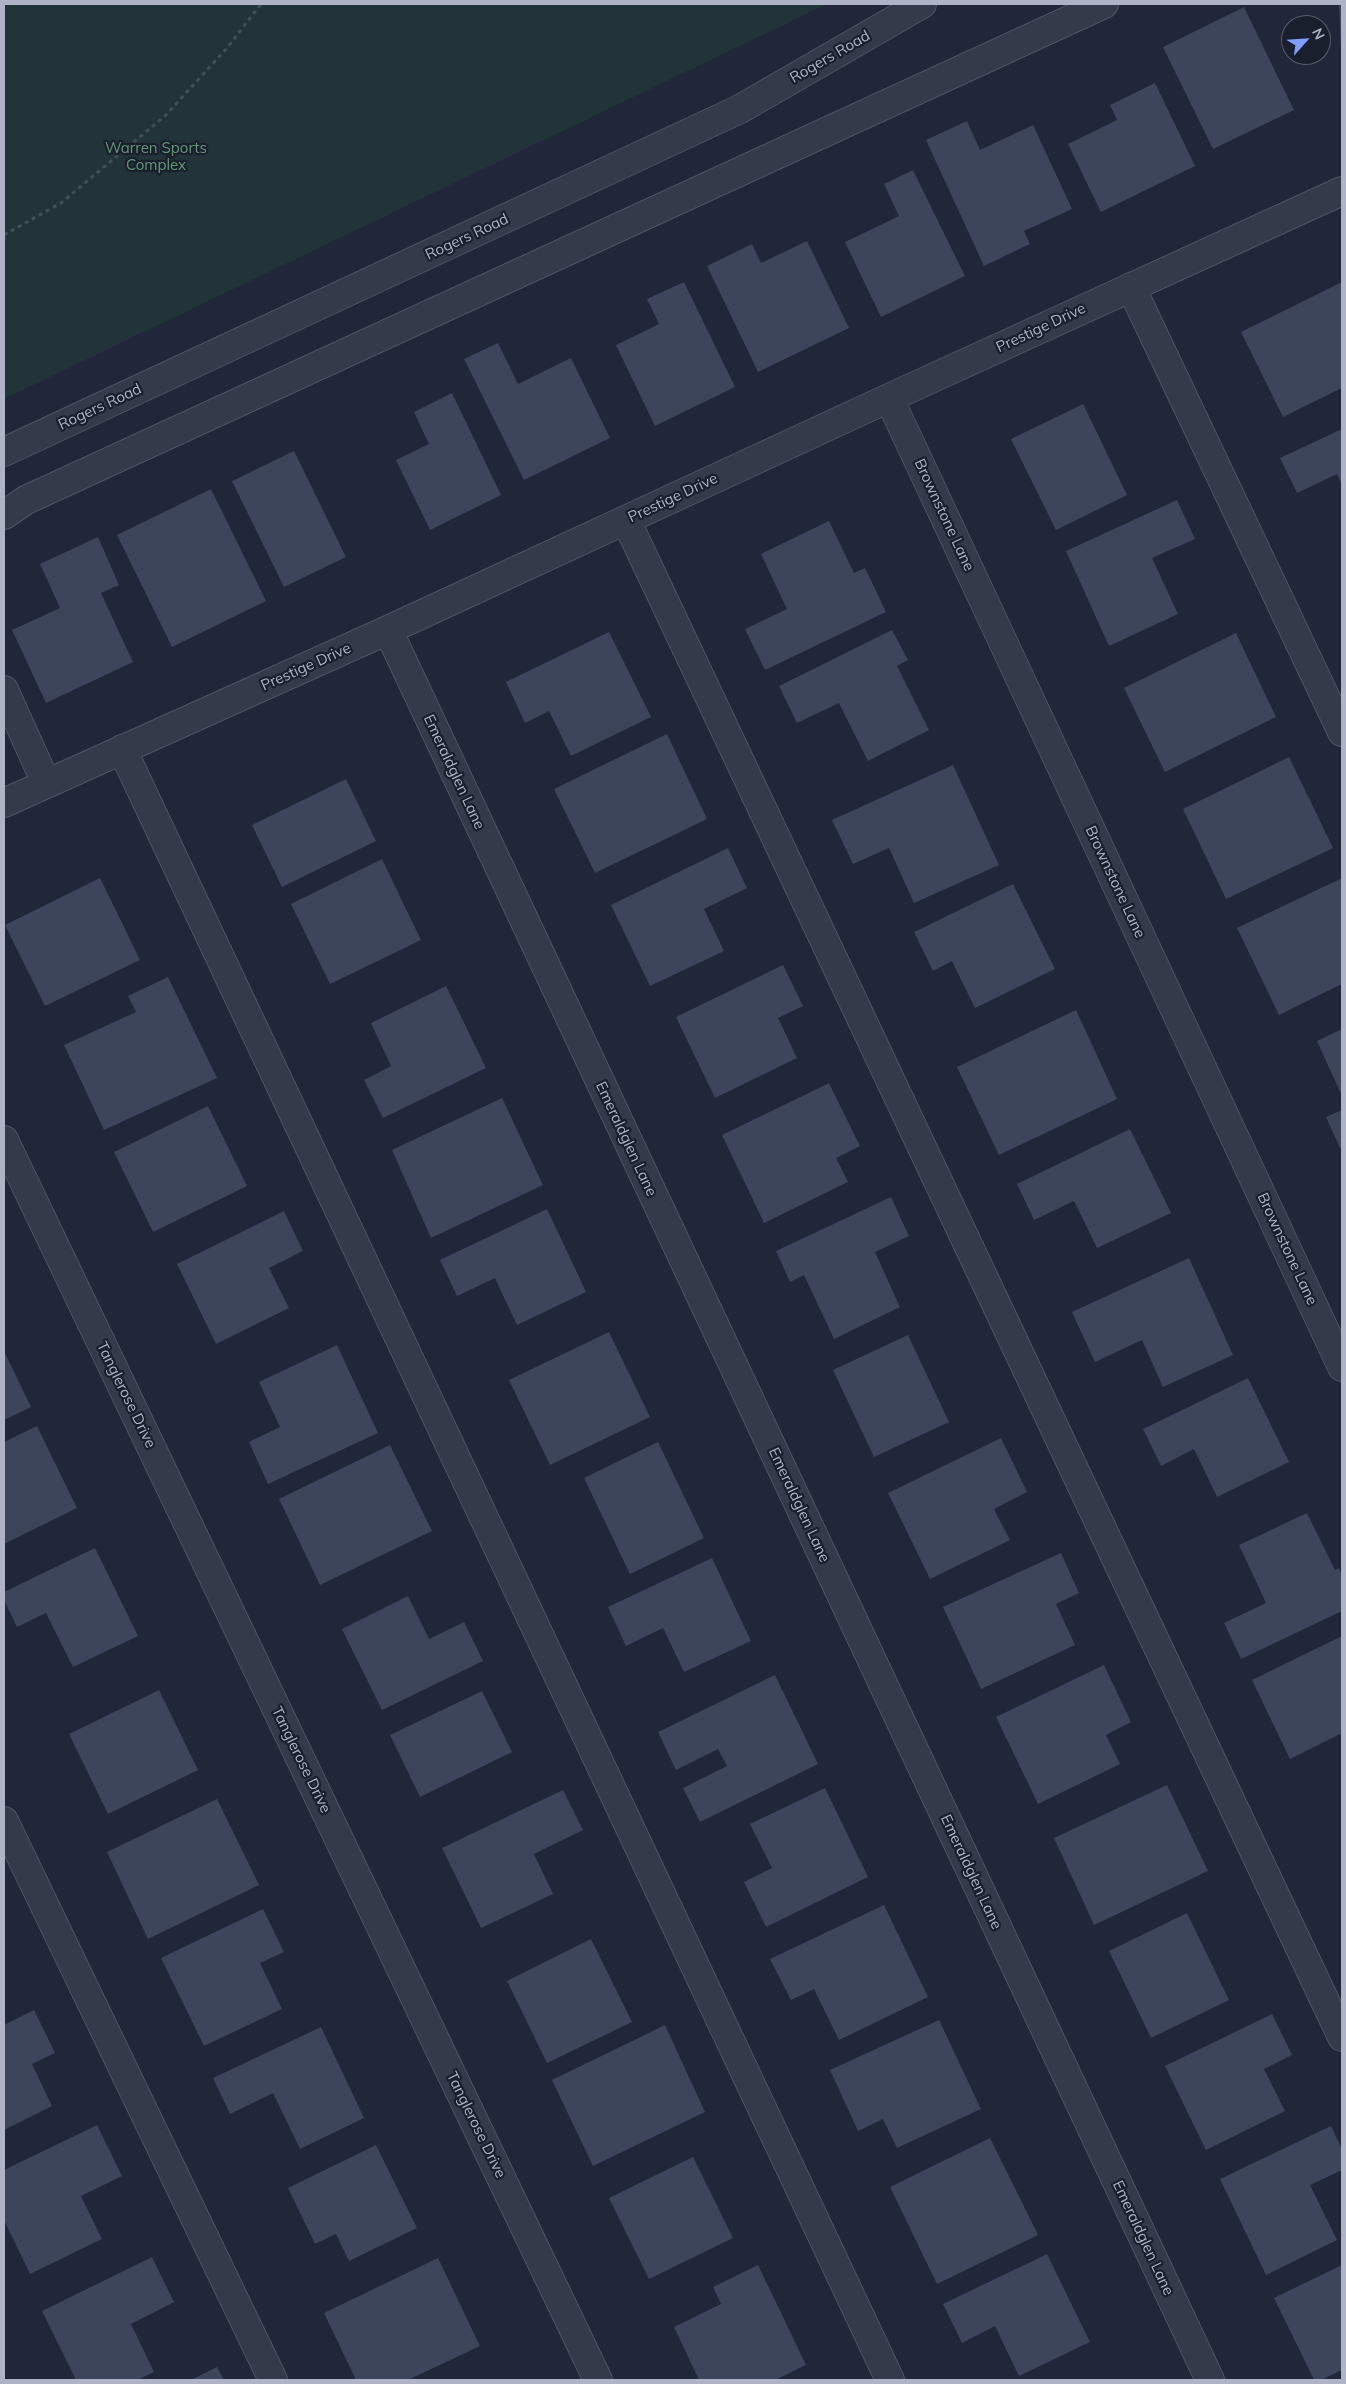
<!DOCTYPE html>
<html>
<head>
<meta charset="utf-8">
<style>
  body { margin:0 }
  #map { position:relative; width:1346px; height:2384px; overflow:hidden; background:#202739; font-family:Mulish,sans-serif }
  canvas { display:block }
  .frame { position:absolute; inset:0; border:5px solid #aeb4c6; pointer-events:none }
  .north { position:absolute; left:1281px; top:15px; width:50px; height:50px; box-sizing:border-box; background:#191f2d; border:1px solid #555b6a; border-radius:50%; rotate:64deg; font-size:14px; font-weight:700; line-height:20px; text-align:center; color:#aeb4c6 }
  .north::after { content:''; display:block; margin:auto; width:18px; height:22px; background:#7d9ffb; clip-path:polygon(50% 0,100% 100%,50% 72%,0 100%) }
</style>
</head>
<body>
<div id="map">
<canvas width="1346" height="2384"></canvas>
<div class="frame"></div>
<div class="north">N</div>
</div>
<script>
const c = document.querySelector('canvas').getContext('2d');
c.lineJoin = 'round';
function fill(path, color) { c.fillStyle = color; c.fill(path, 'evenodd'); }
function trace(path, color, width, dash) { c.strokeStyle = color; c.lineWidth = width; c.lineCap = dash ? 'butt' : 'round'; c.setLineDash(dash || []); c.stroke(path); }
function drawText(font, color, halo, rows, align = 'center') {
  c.font = font + ' Mulish,sans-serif'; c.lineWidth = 4.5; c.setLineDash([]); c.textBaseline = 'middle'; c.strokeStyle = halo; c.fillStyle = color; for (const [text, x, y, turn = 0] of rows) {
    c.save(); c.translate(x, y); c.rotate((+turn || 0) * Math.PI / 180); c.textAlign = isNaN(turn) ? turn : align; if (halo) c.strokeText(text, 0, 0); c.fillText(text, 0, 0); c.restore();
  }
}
const green = new Path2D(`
  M4,4H827L4,399Z`);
const building = new Path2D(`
  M1339,4H1342V51H1341Z
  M1244,7L1294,110L1213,149L1163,47Z
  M1155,83L1195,166L1101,212L1068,144L1117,120L1110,105Z
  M967,121L980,150L1033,125L1072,209L1024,231L1030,244L984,266L926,140Z
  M913,170L965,276L881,317L845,242L899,216L884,184Z
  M807,241L849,328L758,372L707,266L752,244L761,263Z
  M684,282L735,387L655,426L616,345L659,324L647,299Z
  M1342,282V388L1283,417L1241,332Z
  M498,343L518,384L571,358L610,438L524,480L464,359Z
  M452,393L501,495L430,530L396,460L429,444L414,412Z
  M1083,404L1127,495L1056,530L1011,439Z
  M1342,429V485L1337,474L1297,493L1280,458Z
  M294,451L346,557L284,587L232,481Z
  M211,489L266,601L172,647L117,535Z
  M1177,500L1195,539L1152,558L1178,614L1109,646L1066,551Z
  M829,521L854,573L865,568L886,612L765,670L745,629L787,609L761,554Z
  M98,537L119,585L101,593L133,662L46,703L12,630L60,608L40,564Z
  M892,630L908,660L897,666L929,730L868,761L839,703L797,723L779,686Z
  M609,632L651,717L571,756L549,711L525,723L506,682Z
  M1236,633L1276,717L1165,772L1124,688Z
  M667,734L707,819L595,873L554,789Z
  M1289,757L1333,848L1226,899L1183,809Z
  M953,765L999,865L914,903L889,848L853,864L832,820Z
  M346,779L376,841L282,887L252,825Z
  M728,848L747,888L704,909L724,951L650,986L611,905Z
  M382,859L421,940L330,984L291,904Z
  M100,878L140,960L45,1006L5,925Z
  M1342,878V984L1279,1015L1237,928Z
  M1013,884L1055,969L975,1008L952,961L933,971L914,932Z
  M783,965L803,1006L778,1018L797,1058L715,1098L676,1017Z
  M168,977L217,1078L104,1130L64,1045L136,1012L128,996Z
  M446,986L486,1068L383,1118L364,1080L391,1066L371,1023Z
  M1076,1010L1117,1099L999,1155L957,1067Z
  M1342,1029V1096L1317,1041Z
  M829,1083L860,1146L836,1158L848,1182L764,1223L722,1135Z
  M502,1098L543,1185L431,1238L392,1150Z
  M208,1106L247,1186L153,1232L114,1152Z
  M1342,1110V1148H1340L1326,1117Z
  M1130,1129L1171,1213L1097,1248L1074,1201L1034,1220L1017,1184Z
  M891,1197L909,1236L875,1252L900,1307L834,1339L804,1275L790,1282L776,1251Z
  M547,1209L586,1292L517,1325L495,1278L457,1296L440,1260Z
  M284,1211L303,1251L269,1268L289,1308L216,1344L177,1264Z
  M1189,1258L1233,1355L1163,1387L1142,1340L1095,1362L1072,1312Z
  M609,1332L650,1417L550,1465L509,1380Z
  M908,1335L949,1422L874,1457L833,1370Z
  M337,1345L378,1433L268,1484L249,1442L280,1427L259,1382Z
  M4,1351L31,1407L4,1420Z
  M1248,1378L1289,1462L1217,1497L1194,1449L1161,1466L1143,1429Z
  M37,1426L77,1508L4,1544V1442Z
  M1001,1438L1027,1492L994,1509L1010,1540L930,1579L888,1493Z
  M658,1442L704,1538L630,1574L584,1478Z
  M390,1445L432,1531L320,1585L279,1499Z
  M1307,1513L1335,1570L1339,1568L1342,1576V1611L1241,1659L1224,1623L1266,1603L1239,1545Z
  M95,1548L138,1636L73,1667L46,1613L17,1627L4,1600V1592Z
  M1061,1553L1079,1593L1056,1604L1075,1645L981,1689L943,1607Z
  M712,1558L751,1641L684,1672L663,1628L626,1646L608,1607Z
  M408,1596L429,1639L464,1622L483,1661L382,1710L342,1629Z
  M1342,1636V1733L1290,1759L1252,1680Z
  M1104,1665L1131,1722L1106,1735L1120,1764L1038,1804L996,1717Z
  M775,1675L818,1764L700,1822L683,1788L727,1766L718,1749L676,1770L658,1732Z
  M159,1690L198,1770L108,1814L69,1734Z
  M482,1691L512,1752L420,1797L390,1735Z
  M1167,1785L1208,1871L1094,1925L1054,1838Z
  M825,1788L868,1877L766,1927L744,1882L772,1868L750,1824Z
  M563,1790L583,1830L534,1854L553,1894L481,1928L442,1848Z
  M217,1799L259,1885L148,1939L107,1852Z
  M884,1905L928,1997L839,2040L814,1989L791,2000L770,1959Z
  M263,1909L284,1952L260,1963L282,2009L204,2046L161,1958Z
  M1187,1913L1229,2000L1151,2038L1109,1951Z
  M591,1939L632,2022L547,2063L507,1981Z
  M34,2010L55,2053L32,2064L52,2106L4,2130V2025Z
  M1272,2014L1292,2055L1264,2069L1285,2111L1206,2150L1165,2066Z
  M939,2020L981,2109L897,2148L883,2119L858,2131L830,2070Z
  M665,2025L705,2112L593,2166L552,2080Z
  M321,2027L364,2118L300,2149L273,2093L230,2114L213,2078Z
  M97,2125L122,2176L81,2196L102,2239L30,2274L4,2220V2170Z
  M1331,2126L1342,2149V2170L1310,2185L1337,2240L1266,2275L1220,2179Z
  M990,2138L1038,2235L937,2284L890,2187Z
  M376,2145L417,2228L349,2261L336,2234L315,2244L288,2188Z
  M693,2157L733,2238L649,2279L609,2198Z
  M1047,2254L1090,2342L1019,2376L995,2326L962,2343L943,2304Z
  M152,2257L174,2302L131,2324L154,2372L137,2380H76L42,2311Z
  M438,2258L480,2346L408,2380H356L324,2313Z
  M758,2265L806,2365L775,2380H699L674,2327L721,2304L713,2287Z
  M1342,2265V2370L1321,2380H1314L1274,2298Z
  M217,2367L224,2380H191Z`);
const path = new Path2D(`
  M4,235L61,203L166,115L227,48L261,4`);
const minor = new Path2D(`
  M1131,287L1342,732
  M889,398L1342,1367
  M4,452L740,109L922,4
  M4,515L26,500L1104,4
  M626,520L1342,2037
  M388,630L1210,2380
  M4,690L46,783
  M122,749L890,2380
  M4,803L388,630L889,398L1342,191
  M4,1140L598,2380
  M4,1821L273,2380`);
const streetNames = [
  ["Rogers Road",830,57,-30],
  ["Rogers Road",467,237,-25],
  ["Prestige Drive",1041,328,-25],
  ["Rogers Road",100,407,-25],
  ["Prestige Drive",673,498,-25],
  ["Brownstone Lane",944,515,65],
  ["Prestige Drive",306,667,-24],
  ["Emeraldglen Lane",454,772,65],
  ["Brownstone Lane",1115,882,65],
  ["Emeraldglen Lane",626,1139,65],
  ["Brownstone Lane",1287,1249,65],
  ["Tanglerose Drive",126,1395,64],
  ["Emeraldglen Lane",799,1505,65],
  ["Tanglerose Drive",301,1760,64],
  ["Emeraldglen Lane",971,1872,65],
  ["Tanglerose Drive",476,2125,64],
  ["Emeraldglen Lane",1143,2238,65]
];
const parkNames = [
  ["Warren Sports",156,148],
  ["Complex",156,165]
];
fill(green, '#22343a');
fill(building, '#3c4559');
trace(minor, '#4e5464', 30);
trace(path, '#3f5157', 3, [4, 4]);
trace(minor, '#333a49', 28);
drawText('15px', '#aeb4c6', '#191f2d', streetNames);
drawText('15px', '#659776', '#191f2d', parkNames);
</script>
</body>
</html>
